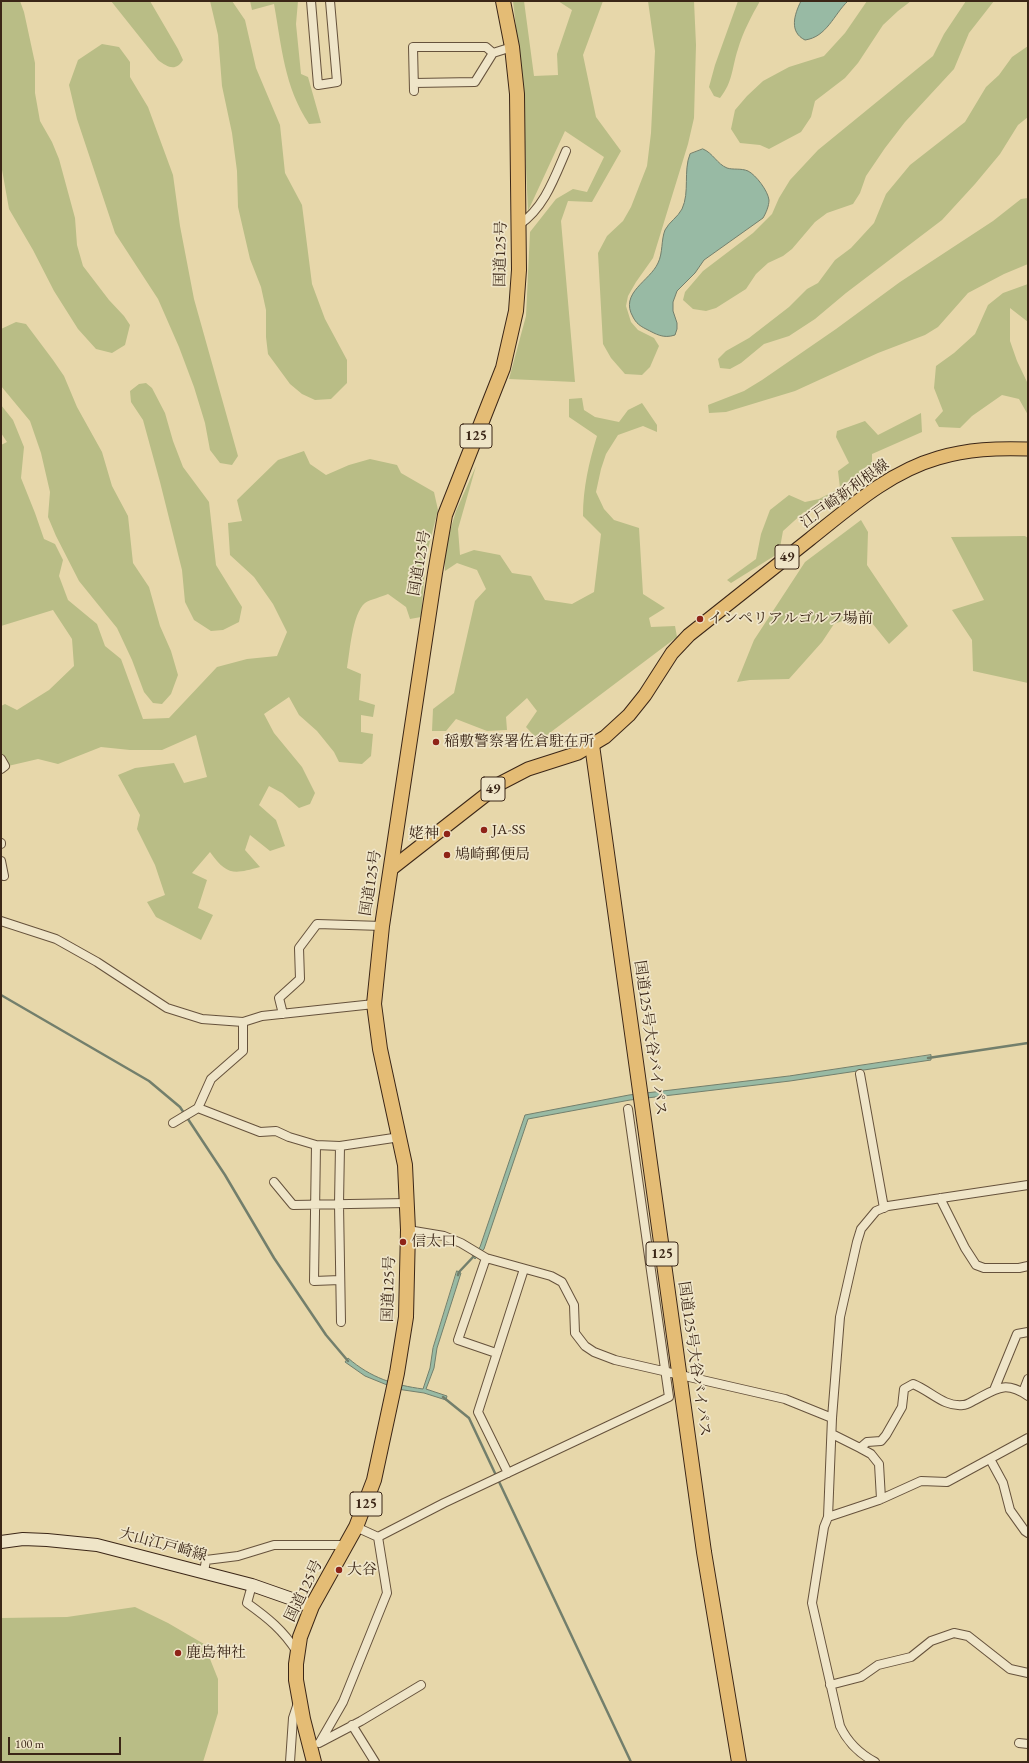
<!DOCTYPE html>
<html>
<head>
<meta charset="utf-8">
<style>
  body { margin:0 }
  #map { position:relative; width:1029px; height:1763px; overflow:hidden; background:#e7d7aa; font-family:"EB Garamond",serif }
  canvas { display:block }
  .frame { position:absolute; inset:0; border:2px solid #3b2617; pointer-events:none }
  .scale { position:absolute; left:8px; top:1737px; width:113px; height:18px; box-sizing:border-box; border:2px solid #3b2617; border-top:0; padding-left:5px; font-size:12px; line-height:14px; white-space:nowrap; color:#3b2617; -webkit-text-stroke:3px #efe5c8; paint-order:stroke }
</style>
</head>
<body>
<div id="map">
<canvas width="1029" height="1763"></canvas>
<div class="frame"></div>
<div class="scale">100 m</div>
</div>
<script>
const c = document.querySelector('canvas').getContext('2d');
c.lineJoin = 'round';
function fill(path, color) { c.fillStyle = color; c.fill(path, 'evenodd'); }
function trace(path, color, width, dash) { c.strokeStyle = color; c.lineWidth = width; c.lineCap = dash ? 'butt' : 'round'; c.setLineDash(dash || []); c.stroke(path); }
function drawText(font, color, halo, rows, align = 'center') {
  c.font = font + ' "EB Garamond","Noto Serif JP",serif'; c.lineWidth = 3.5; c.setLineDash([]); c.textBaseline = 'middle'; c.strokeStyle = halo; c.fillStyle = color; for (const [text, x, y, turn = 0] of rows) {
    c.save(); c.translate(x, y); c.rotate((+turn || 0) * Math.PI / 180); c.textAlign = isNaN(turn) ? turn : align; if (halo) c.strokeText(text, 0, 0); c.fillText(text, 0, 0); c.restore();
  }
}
const green = new Path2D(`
  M1,1H20L24,12L35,63V93L40,121L52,142L59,159L75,218L77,245L83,266L109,300L124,316L130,325L125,345L112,353L96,349L78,329L54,291L33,250L9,209L1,164Z
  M111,1H150L178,49L183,60C176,72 167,67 158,60Z
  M210,1H232L245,20L256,68L280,125L285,173L302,205L312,284L325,319L347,360V383L331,399L315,400L302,394L290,384L268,354L266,337V310L261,287L250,259L238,207L237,171L232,133L222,86L218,35Z
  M250,1H298L296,24L301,74L308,77L321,123L309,124C284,86 282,48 274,4L252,10Z
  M513,1H524L534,76L558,75L557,54L572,10L558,1H603L583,55L596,117L621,151L592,202L568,201L561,221L575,382L509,379L526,316L530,232L556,199L573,189L587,192L604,157L565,131L528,211L522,80Z
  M648,1H694L696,45L694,118L688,144L653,258L636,282L628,296L626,306L631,322L638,330L654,338L659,346L650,367L642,375L625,374L611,358L603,344L598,253L607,236L623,221L631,207L647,166L651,133L655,51Z
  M738,1H760C751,17 743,32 738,49C732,67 733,82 720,98L714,96L709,87L715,65Z
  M867,1H911L898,11L883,25L858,63L845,78L815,101L811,117L801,132L769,149L760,145L740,143L731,129L735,110L747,96L763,81L789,67L824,56L845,33Z
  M966,1H994L969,33L954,69L905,122L885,148L866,176L860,193L853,204L827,213L815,222L792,249L783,256L768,263L756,274L746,289L716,308L706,311L693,309L683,300L685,292L703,271L753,233L772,214L779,198L790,180L818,150L933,56L944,34Z
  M102,44L119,47L130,62V77L148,107L173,175L180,226L194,299L238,456L232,465L220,463L210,450L205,423L194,387L179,347L158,299L115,233L77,119L69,85L78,60Z
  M1028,46V117L1018,125L1000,154L975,184L942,220L846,293L815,319L789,336L764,344L741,363L730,369L720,368L718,359L726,351L749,338L789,307L807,289L818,283L835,260L851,248L874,223L886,194L910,165L965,122L986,87L999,75L1012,57Z
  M1028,198V264L1004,274L968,293L938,327L925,335L878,353L795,391L726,412L709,413L708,405L744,391L762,380L836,329L900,282L993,221L1021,199Z
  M1028,284V322L1010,308V341L1017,361L1028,384V415L1019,399L1002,395L972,416L960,428L939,427L935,420L943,411L934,388L936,366L954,353L975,334L988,305L1003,293Z
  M16,322L26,324L53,360L64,376L77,407L102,452L112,486L128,516L133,563L149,587L160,626L171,651L178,675L171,694L162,704L153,703L144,692L132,660L117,628L79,581L56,536L48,517L50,492L41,453L30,421L1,386V329Z
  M146,383L152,388L165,413L173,441L183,467L209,502L216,565L242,607L239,622L223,630L211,631L194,620L185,602L182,570L160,482L143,420L131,402L130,391L139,384Z
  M582,398L584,410L595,417L619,422L628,410L642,403L657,425V432L643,426L618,435L606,454L601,469L596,492L604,509L614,520L639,528L643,594L665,608L649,618L651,627L675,626L677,637L539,741L526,727L537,711L527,698L506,717L507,730L487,731L456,719L446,731H432L433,709L454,693L475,601L486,589L477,570L457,563L445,571L444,551L456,511L476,466L458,529L460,555L474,550L500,555L512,573L531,576L545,600L572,604L594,592L601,534L583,516C583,488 589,462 597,436L569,417V399Z
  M1,405L13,420L24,447L21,478L35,513L44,539L55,544L63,560L59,576L68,600L97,624L105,646L121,659L143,719L169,718L217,667L247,659L277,656L287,632L273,604L254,577L230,555L228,523L242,521L237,500L278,460L304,451L310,464L326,475L349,465L370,459L397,465L401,473L434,492L438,510L426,557L421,617L410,619L406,607L388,594C382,597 371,599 365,603C352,614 350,652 347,668L361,674L359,700L375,705L373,717L361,715V732L373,734L371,756L362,764L339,762L334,752L317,731L299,715L289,697L264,714L274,733L302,767L315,793L310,804L299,808L282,793L269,786L259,805L276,820L285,846L270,851L250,835L245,850L260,867C234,874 227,876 210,852L192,873L207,880L198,908L213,915L201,940L156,917L147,902L165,895L155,865L137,829L140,815L118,775L135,768L174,763L184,783L207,777L196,735L162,750H130L101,747L58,764L38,759L8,766L1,757V706L5,704L17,710L49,690L74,666L72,639L53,610L1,626V445L7,442L1,433Z
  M921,413L922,432L872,454V470L850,481L853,498L827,509L804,512L783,531L779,553L731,583L727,580L756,559L761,534L770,510L789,495L805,502L819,499L840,488L838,471L849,463L836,437L837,431L865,421L878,435Z
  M861,520L868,532L867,565L908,626L889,644L864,613L834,624L822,642L789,679L750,680L737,682L754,640L805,562Z
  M1025,536L1028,538V683L973,671L972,640L952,610L984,600L951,537Z
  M135,1607L168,1623L204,1644L218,1679V1713L203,1762H1V1618L67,1617Z`);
const water = new Path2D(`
  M801,1H848C834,14 827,37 805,40C789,32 794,15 801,1Z
  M703,149C713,153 717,164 727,168C733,170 741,168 748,171C756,175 768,191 769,200C769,206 766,213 763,218L704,260L695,273L677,291L673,302V311L677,323V329L675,335C663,339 656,334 646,329C640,326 636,323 633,317C619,293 650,281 658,263C663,253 661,240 665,230C669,222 678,217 682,209C690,192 683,171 690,154Z
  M931,1055V1060L790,1081L630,1100L528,1119L484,1249L475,1259L472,1255L480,1247L525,1115L629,1095L789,1076Z
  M457,1271L461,1273L437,1348L434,1368L426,1389L447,1396L446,1400L424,1393L397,1389L365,1376L345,1362L348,1358C371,1378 394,1385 423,1389L430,1368L433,1348Z`);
const stream = new Path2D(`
  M1,995L149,1081L180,1107L225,1175L274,1258L326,1335L348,1361
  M928,1058L1028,1043
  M458,1275L459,1272L475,1255
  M443,1397L469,1418L631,1762`);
const minor = new Path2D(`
  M311,1L318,85L337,82L330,1
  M414,83L475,82L493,53
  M414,91L413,47H486L493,53L512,47
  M519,225C544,208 554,179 566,151
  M1,759L5,766L1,769
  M1,843V844
  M1,861L4,876
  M1,921L56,939L97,962L167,1008L202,1019L243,1022L262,1016L374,1004
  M283,1014L279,998L300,979L299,948L317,924L382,926
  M860,1074L884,1208
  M198,1108L211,1079L243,1051V1022
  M173,1123L198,1108L260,1132L276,1131L289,1137L316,1145L340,1146L400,1137
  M316,1145L314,1281L340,1280
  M340,1146L339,1204L341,1322
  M274,1182L293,1205L407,1203
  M940,1198L965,1248L976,1265L984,1268H1019L1028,1266
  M408,1230L444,1236L461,1243L486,1258L551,1276L562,1282L574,1305L575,1333L585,1346L594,1352L615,1360L785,1399L832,1418
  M486,1258L458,1340L496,1353
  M994,1390L1017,1334L1028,1332
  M1023,1392L1028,1379
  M832,1434L860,1448L867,1442L881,1441L886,1435L902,1407L904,1389L913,1384C931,1391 943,1407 963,1405C967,1405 971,1402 975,1400C996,1389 1005,1380 1028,1396
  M860,1448L871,1454L879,1464L881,1499
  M990,1459L1003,1483L1010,1510L1025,1531L1028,1533
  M508,1473L478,1412L524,1269
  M828,1517L879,1500L921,1481L947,1482L1028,1438
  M356,1527L378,1537L444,1503L669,1397L628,1109
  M204,1572L206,1560L238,1556L274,1545H346
  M252,1585L247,1603C268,1618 283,1630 297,1652
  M830,1685L861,1677L878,1665L911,1657L931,1641L954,1633L968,1636L1010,1669L1028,1673
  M352,1725L375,1762
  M320,1742L343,1702L387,1593L378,1537
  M319,1743L361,1721L421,1685
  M1019,1743L1028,1744
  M290,1762L293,1718L298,1703
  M875,1762C860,1754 847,1741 840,1726L812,1603L824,1527L828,1517L832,1418L840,1317L857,1242L861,1229L876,1211L888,1206L1028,1185`);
const secondary = new Path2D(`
  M1,1542L23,1539L47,1540L97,1545L252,1585L312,1606`);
const primary = new Path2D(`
  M391,869L501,783L528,769L578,753L605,737L629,715L645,695L672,653L689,635C729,603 770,571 810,539C849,508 889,472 938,458C968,449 997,448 1028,449`);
const trunk = new Path2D(`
  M592,745L704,1552L739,1762
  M314,1762L303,1719L296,1680V1664L300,1637L312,1606L356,1527L374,1480L397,1373L406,1317L408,1230L405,1165L380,1049L374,1004L382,926L435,573L445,515L503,368L516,311L519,270L517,94L512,47L503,1`);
const markers = [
  [700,619,4,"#8f2418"],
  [436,742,4,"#8f2418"],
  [484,830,4,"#8f2418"],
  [447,834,4,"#8f2418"],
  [447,855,4,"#8f2418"],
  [403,1242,4,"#8f2418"],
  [339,1570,4,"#8f2418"],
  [178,1653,4,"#8f2418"]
];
const shields = [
  [476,436,32],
  [787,557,24],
  [493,789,24],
  [662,1254,32],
  [366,1504,32]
];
const shieldNames = [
  ["125",476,436],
  ["49",787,557],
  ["49",493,789],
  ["125",662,1254],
  ["125",366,1504]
];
const streetNames = [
  ["国道125号",501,254,-89],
  ["江戸崎新利根線",845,494,-36],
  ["国道125号",420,563,-80],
  ["国道125号",371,883,-81],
  ["国道125号大谷バイパス",650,1038,82],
  ["国道125号",389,1289,-88],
  ["国道125号大谷バイパス",694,1359,82],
  ["大山江戸崎線",163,1545,15],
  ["国道125号",304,1591,-64]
];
const poiNames = [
  ["インペリアルゴルフ場前",708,619],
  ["稲敷警察署佐倉駐在所",444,742],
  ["JA-SS",492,830],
  ["姥神",439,834,"right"],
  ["鳩崎郵便局",455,855],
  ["信太口",411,1242],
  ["大谷",347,1570],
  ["鹿島神社",186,1653]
];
fill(green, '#b9bd86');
fill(water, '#98baa4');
trace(water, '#737f6c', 1);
trace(stream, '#737f6c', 2.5);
trace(minor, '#66523c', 10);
trace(secondary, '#3b2617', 14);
trace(primary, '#3b2617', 15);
trace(trunk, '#3b2617', 16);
trace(minor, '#efe5c8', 8);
trace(secondary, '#efe5c8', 12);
trace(primary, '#e4bc75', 13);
trace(trunk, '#e4bc75', 14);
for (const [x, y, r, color] of markers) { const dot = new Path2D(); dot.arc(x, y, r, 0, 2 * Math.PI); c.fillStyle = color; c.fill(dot); trace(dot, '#efe5c8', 1.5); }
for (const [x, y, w] of shields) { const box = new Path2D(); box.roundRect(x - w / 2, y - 12, w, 24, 3); c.fillStyle = '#efe5c8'; c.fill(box); trace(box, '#3b2617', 1); }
drawText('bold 14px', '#3b2617', null, shieldNames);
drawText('15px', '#3b2617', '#efe5c8', streetNames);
drawText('15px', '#3b2617', '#efe5c8', poiNames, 'left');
</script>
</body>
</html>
